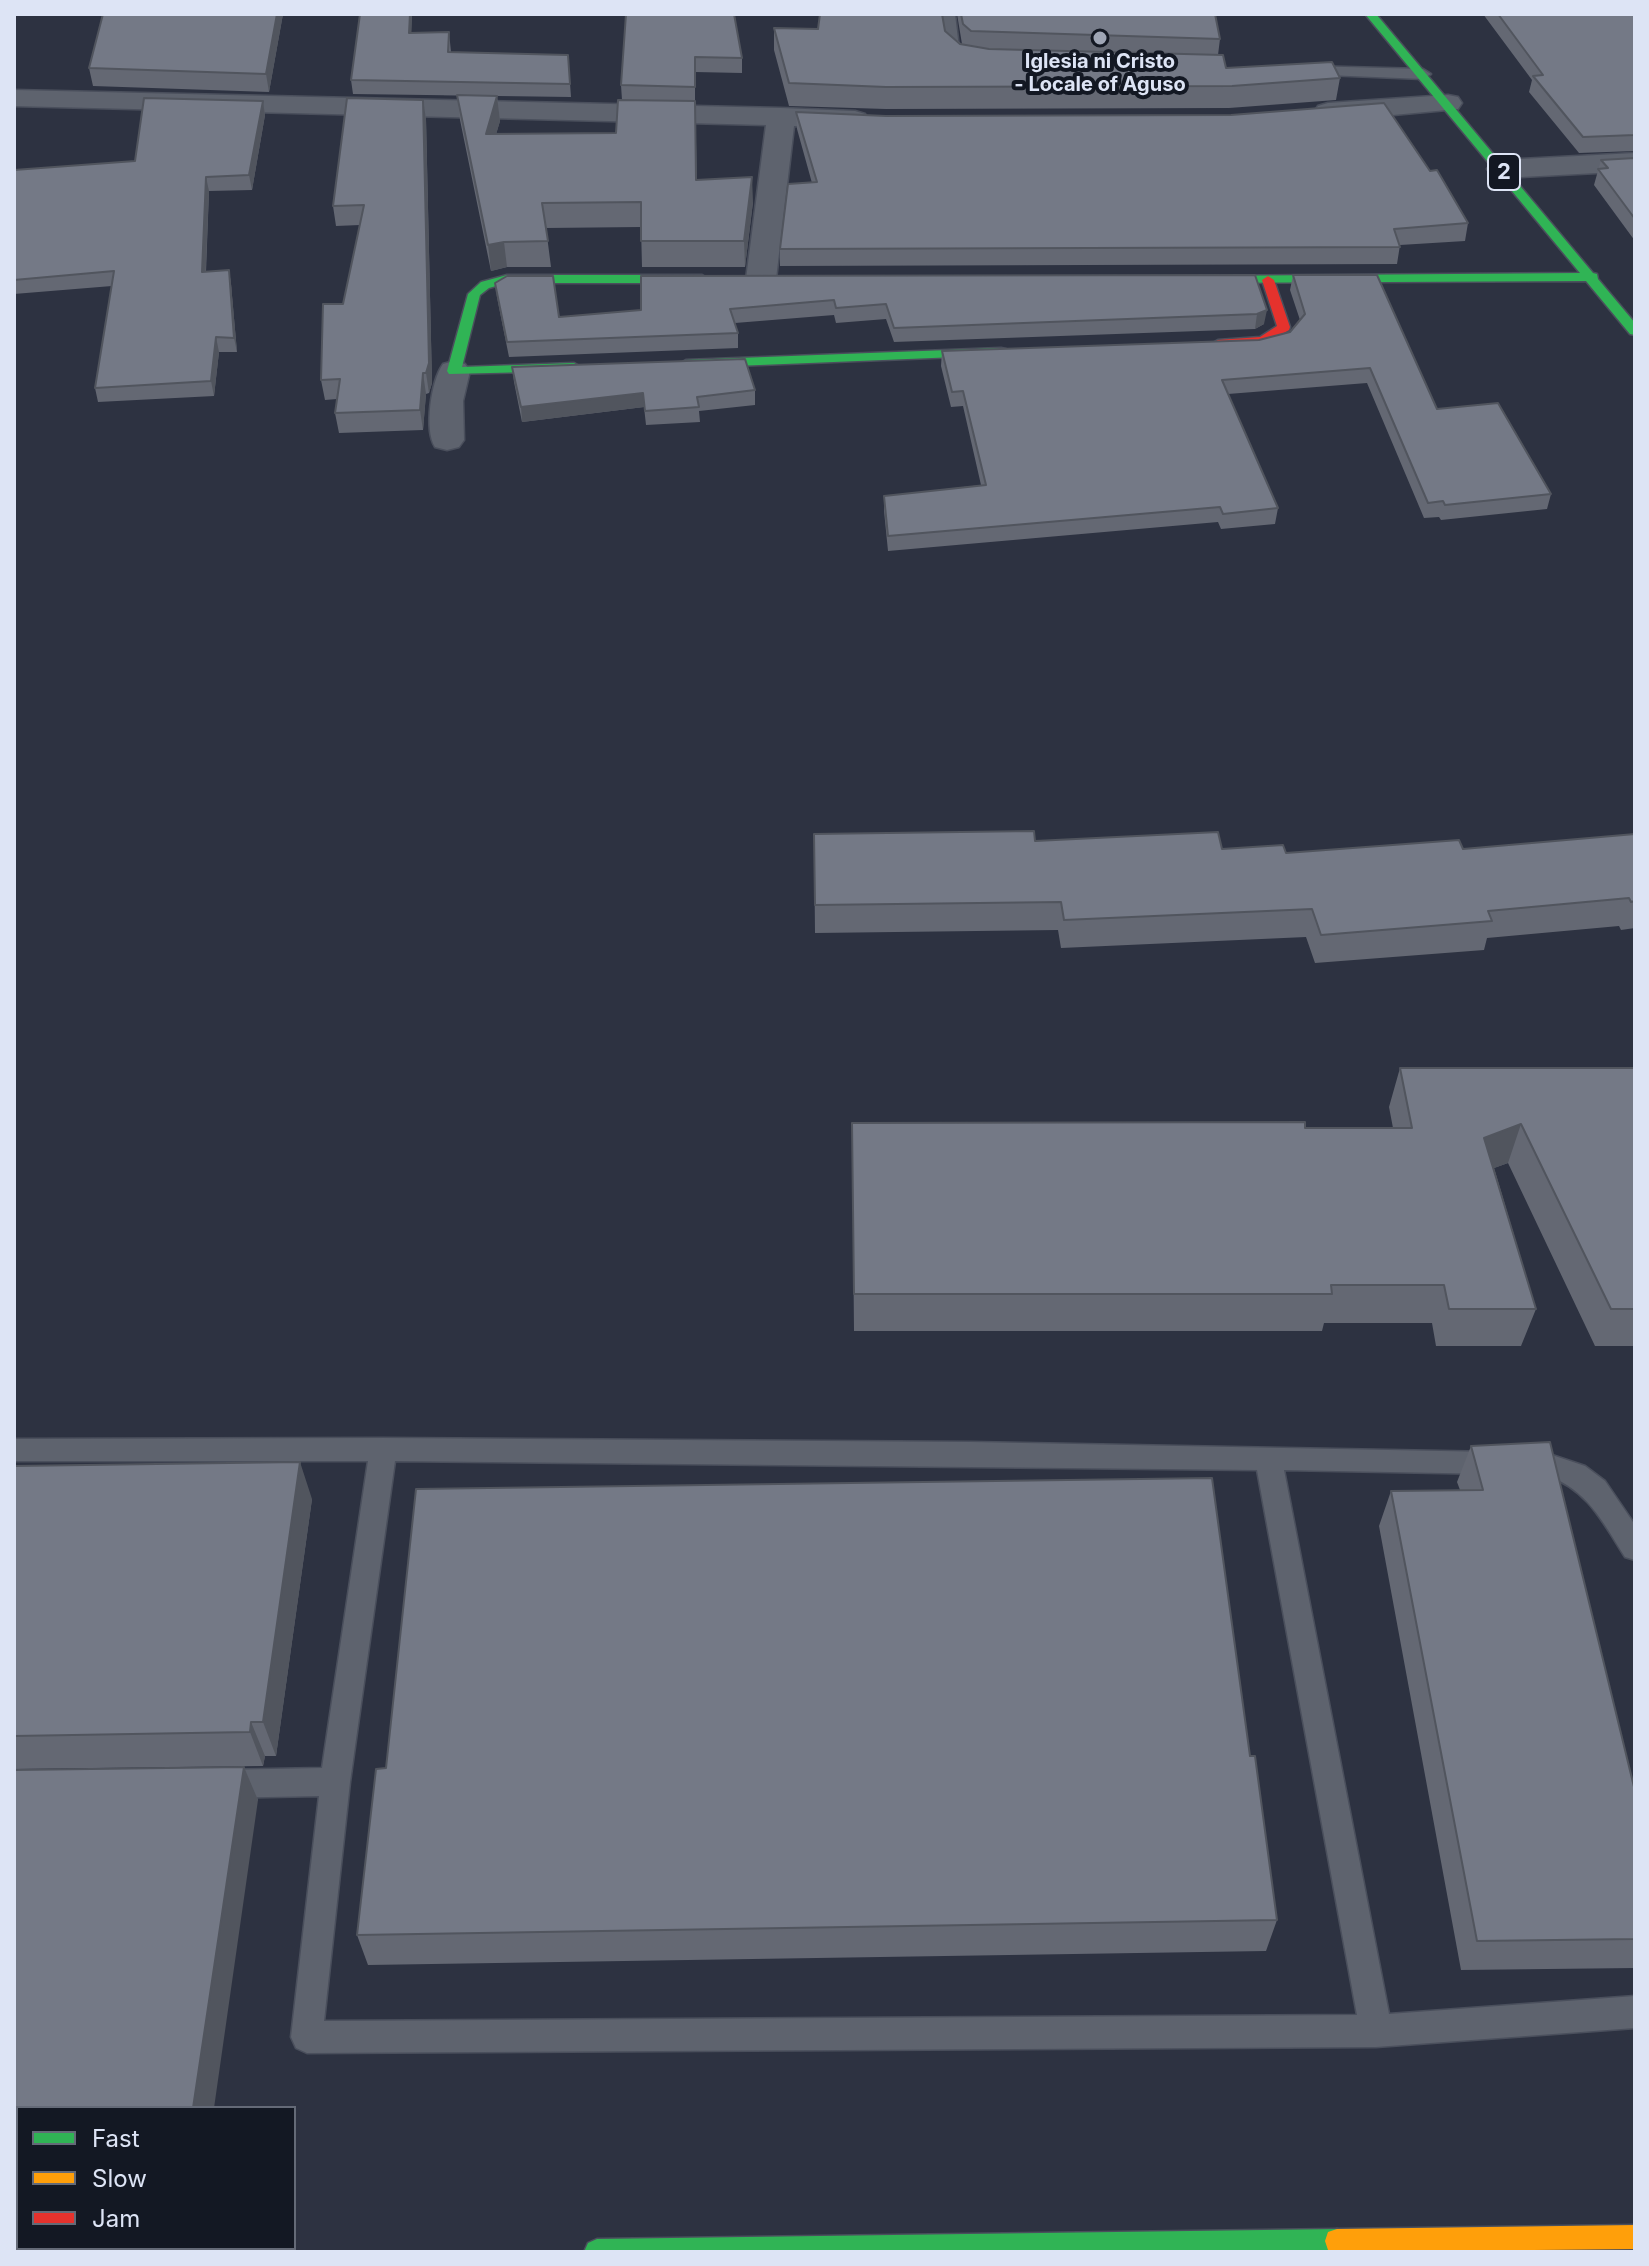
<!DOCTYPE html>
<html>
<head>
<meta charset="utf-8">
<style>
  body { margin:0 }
  #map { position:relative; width:1649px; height:2266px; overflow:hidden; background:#2d3241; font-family:Inter,sans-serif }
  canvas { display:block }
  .frame { position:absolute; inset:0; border:16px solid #dde4f5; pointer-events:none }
  .legend { position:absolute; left:16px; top:2106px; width:280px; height:144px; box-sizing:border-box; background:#131823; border:2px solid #646a77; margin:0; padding:10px 14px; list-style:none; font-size:24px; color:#dde4f5 }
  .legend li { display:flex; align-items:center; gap:16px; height:40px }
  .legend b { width:40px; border:2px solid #646a77 }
</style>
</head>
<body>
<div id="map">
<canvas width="1649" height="2266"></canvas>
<div class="frame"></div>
<ul class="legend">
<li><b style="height:10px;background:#30b455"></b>Fast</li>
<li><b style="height:10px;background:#ff9f0a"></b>Slow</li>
<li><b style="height:10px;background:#e5322d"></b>Jam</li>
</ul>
</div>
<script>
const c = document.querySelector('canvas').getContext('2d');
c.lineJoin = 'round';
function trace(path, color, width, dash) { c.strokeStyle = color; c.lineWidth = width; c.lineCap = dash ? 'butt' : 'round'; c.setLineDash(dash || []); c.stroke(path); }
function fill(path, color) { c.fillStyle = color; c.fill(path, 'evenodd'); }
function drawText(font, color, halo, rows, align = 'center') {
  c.font = font + ' Inter,sans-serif'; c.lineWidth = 8; c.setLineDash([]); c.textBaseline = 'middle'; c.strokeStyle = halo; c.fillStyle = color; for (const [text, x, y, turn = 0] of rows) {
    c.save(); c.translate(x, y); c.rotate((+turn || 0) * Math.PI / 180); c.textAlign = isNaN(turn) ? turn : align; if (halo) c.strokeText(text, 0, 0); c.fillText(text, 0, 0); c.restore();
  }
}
const lane = new Path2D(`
  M941,14H955L959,48L971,57V63H961L945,50Z
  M1307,66L1423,69L1431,74L1423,79L1302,74L1299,71Z
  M383,1438L971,1442L1546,1453L1585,1466L1605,1481L1635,1525V1560L1625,1557C1602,1521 1588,1490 1546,1475L1284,1470L1389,2014L1635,1996V2028L1376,2047L307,2053L296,2048L291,2037L319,1796L218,1798L208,1794L203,1784L208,1774L218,1770L322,1768L368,1461H14V1439ZM395,1461L1257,1470L1357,2015L324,2021L350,1782Z`);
const street = new Path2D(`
  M14,90L781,108L855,111L865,114L869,120L865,126L855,129L794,126L776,279L772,286L761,288L750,286L746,279L766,125L14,106Z
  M1448,95L1458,97L1462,103L1458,109L1328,121L1318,118L1314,112L1318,106L1328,103Z
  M1635,153V171L1502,178L1492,175L1487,169L1492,163L1502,160Z
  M454,361L465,364L470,371L463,401L464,440L459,447L447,450L435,447C424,430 431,381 443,364Z`);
const fast = new Path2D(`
  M1365,14H1376L1593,273L1597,274L1598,279L1635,323V335L1630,334L1586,281L1195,283L1193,280L1199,276L1580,273Z
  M507,275H702L708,279L702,283H507L489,288L480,295L462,367L574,363L581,367L574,371L449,374L447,371L468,294L481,282Z
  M1001,348L1006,349V355L686,368L679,364L686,360Z
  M1337,2229L1346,2232L1349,2241L1346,2250L1341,2252H584L588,2243L597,2239Z`);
const slow = new Path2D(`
  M1635,2225V2249L1333,2252L1328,2250L1325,2241L1328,2232L1337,2229Z`);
const jam = new Path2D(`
  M1268,276L1274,280L1290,327L1289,330L1263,345L1213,347L1211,344L1218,340L1260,337L1277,326L1262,280Z`);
const wall = new Path2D(`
  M103,14H283L269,92L93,86L89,68Z
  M360,14H412L411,33L449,32L451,52L568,55L571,97L353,94L351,80Z
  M626,14L742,58V73L695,72V102L697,180L753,202L745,267H642L641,227L546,228L551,267H507L491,271L460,120L457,95L497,96L500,121L496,134L616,133L622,100L621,85Z
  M957,14H1215L1220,39L1218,55L1226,68L1340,78L1336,100L1229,108L886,109L789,106L774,50V28L945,31L962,44Z
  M1483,14H1635V151L1579,153L1529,92L1532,80Z
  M423,100L426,119L432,383L429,393L426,394L423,430L339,433L335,413L337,399L325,400L321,380L343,304L360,225L336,226L333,206Z
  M263,101L265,115L252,190L209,191L206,272L229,270L231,284L237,352H219L214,396L98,402L95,388L112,286L14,294V170L135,161Z
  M796,112L1430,171L1468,223L1465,241L1400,245L1397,264L780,266V249L812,183L797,129Z
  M1635,158V241L1594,185L1601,160Z
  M1255,275L1264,324L1255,329L894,342L886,319L836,323L834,315L735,323L738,333V348L509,357L497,297L495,283L559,317Z
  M1293,275L1437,409L1551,494L1547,509L1441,520L1439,517L1424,518L1367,383L1228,394L1278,508L1275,524L1221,529L1218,522L888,551L884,511V496L981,485L963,406L951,407L941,366L942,351L1259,340L1290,332L1300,320L1290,290Z
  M512,367L755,390V405L699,411L700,422L646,425L644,407L522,422L514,382Z
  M814,834L1035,841L1286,853L1463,849L1635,834V928L1621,930L1619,926L1487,938L1484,950L1315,963L1306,937L1061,948L1058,930L815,933Z
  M1400,1068H1635V1346H1595L1508,1163L1494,1168L1536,1309L1521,1346H1436L1432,1323H1324L1322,1331H854L852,1123L1393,1128L1389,1107Z
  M1471,1446L1635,1791V1968L1461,1970L1379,1526L1391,1491L1460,1490L1457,1482Z
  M14,1466L312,1499L276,1756H265L263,1766L14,1769Z
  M1250,1756L1277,1920L1266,1951L368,1965L357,1935Z
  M244,1767L258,1800L18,2108V2156H14V1770Z`);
const shadedWall = new Path2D(`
  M277,14H283L269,92L266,74Z
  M410,14H412L411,46L409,33Z
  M497,96L500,121L489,159L486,134Z
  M423,100L426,119L432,383L429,393L426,373Z
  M263,101L265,115L252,190L249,175Z
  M206,177L209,191L205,287L202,272Z
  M752,177L753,202L745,267L744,241Z
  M504,242L507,267L491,271L488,245Z
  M229,270L231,284L237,352L234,338Z
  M1267,310L1264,324L1255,329L1257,314Z
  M216,337L219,352L214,396L211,381Z
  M423,373L426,394L423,430L420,410Z
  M643,393L644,407L522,422L521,407Z
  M1521,1124L1508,1163L1472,1176L1484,1138Z
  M300,1462L312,1499L276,1756L263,1722Z
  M251,1722L265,1756L263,1766L250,1732Z
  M244,1767L258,1800L214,2108H193Z`);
const building = new Path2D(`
  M103,14H277L266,74L89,68Z
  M360,14H410L409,33L449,32L448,52L568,55L570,84L351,80Z
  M626,14H734L742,58L695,57V87L621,85Z
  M820,14H942L945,31L960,44L989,49L1223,55L1226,68L1332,62L1340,78L1232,86L886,87L789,83L774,28L818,29Z
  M961,14H1215L1220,39L971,31L963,24Z
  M1498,14H1635V135L1583,137L1533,76L1543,75Z
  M457,95L497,96L486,134L616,133L618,100L695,101L696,180L752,177L744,241H641V202L542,203L548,241L504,242L488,245Z
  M144,98L263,101L249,175L206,177L202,272L229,270L234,338L216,337L211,381L95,388L114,271L14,280V170L135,161Z
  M347,98L423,100L429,363L426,373H423L420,410L335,413L340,379L321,380L323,304H343L364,205L333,206Z
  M1384,103L1430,171L1437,170L1468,223L1394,229L1400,247L780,249L788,184L817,182L796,112L886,116L1231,115Z
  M1635,158V219L1598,169L1608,168L1601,160Z
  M1255,275L1267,310L1257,314L894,328L886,304L836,308L834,300L730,309L738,333L507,342L495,283L507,276H553L559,317L641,310V276Z
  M1293,275H1377L1437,409L1498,403L1551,494L1445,505L1443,501L1428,503L1370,368L1222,380L1278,508L1223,514L1220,507L888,536L884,496L986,485L963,391L952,392L942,351L1259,340L1290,332L1305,314Z
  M745,359L755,390L697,397L699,407L645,411L643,393L521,407L512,367Z
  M1034,831L1035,841L1218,832L1222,849L1283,845L1286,853L1459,840L1463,849L1635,834V901L1631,902L1629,898L1488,911L1492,921L1321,935L1312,909L1064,920L1061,902L815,905L814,834Z
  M1400,1068H1635V1309H1611L1521,1124L1484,1138L1536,1309H1449L1444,1285H1331L1332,1294H854L852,1123L1305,1122V1128H1412Z
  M1550,1442L1635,1791V1939L1477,1941L1391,1491L1483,1490L1471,1446Z
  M300,1462L263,1722H251L250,1732L14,1736V1466Z
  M1212,1478L1250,1756H1255L1277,1920L357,1935L376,1769L386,1768L416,1489Z
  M244,1767L193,2108H18V2129H14V1770Z`);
const markers = [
  [1100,38,8,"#9fa6b6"]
];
const farPoinames = [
  ["Iglesia ni Cristo",1100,62],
  ["- Locale of Aguso",1100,85]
];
const shields = [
  [1504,172,32]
];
const shieldNames = [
  ["2",1504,172]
];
trace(lane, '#4a4f5c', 3);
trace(street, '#4a4f5c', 3);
trace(fast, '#4a4f5c', 3);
trace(slow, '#4a4f5c', 3);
trace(jam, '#4a4f5c', 3);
fill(lane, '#5e636e');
fill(street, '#5e636e');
fill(fast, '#30b455');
fill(slow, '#ff9f0a');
fill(jam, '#e5322d');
fill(wall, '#646873');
fill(shadedWall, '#51555e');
fill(building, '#747986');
trace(building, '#51555e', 2);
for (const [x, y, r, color] of markers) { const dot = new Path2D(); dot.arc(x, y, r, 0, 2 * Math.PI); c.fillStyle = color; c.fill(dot); trace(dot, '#131823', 3); }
drawText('bold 20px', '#dde4f5', '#131823', farPoinames);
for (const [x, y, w] of shields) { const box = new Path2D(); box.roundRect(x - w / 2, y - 18, w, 36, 6); c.fillStyle = '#131823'; c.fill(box); trace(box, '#dde4f5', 2); }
drawText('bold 22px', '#dde4f5', null, shieldNames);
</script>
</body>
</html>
